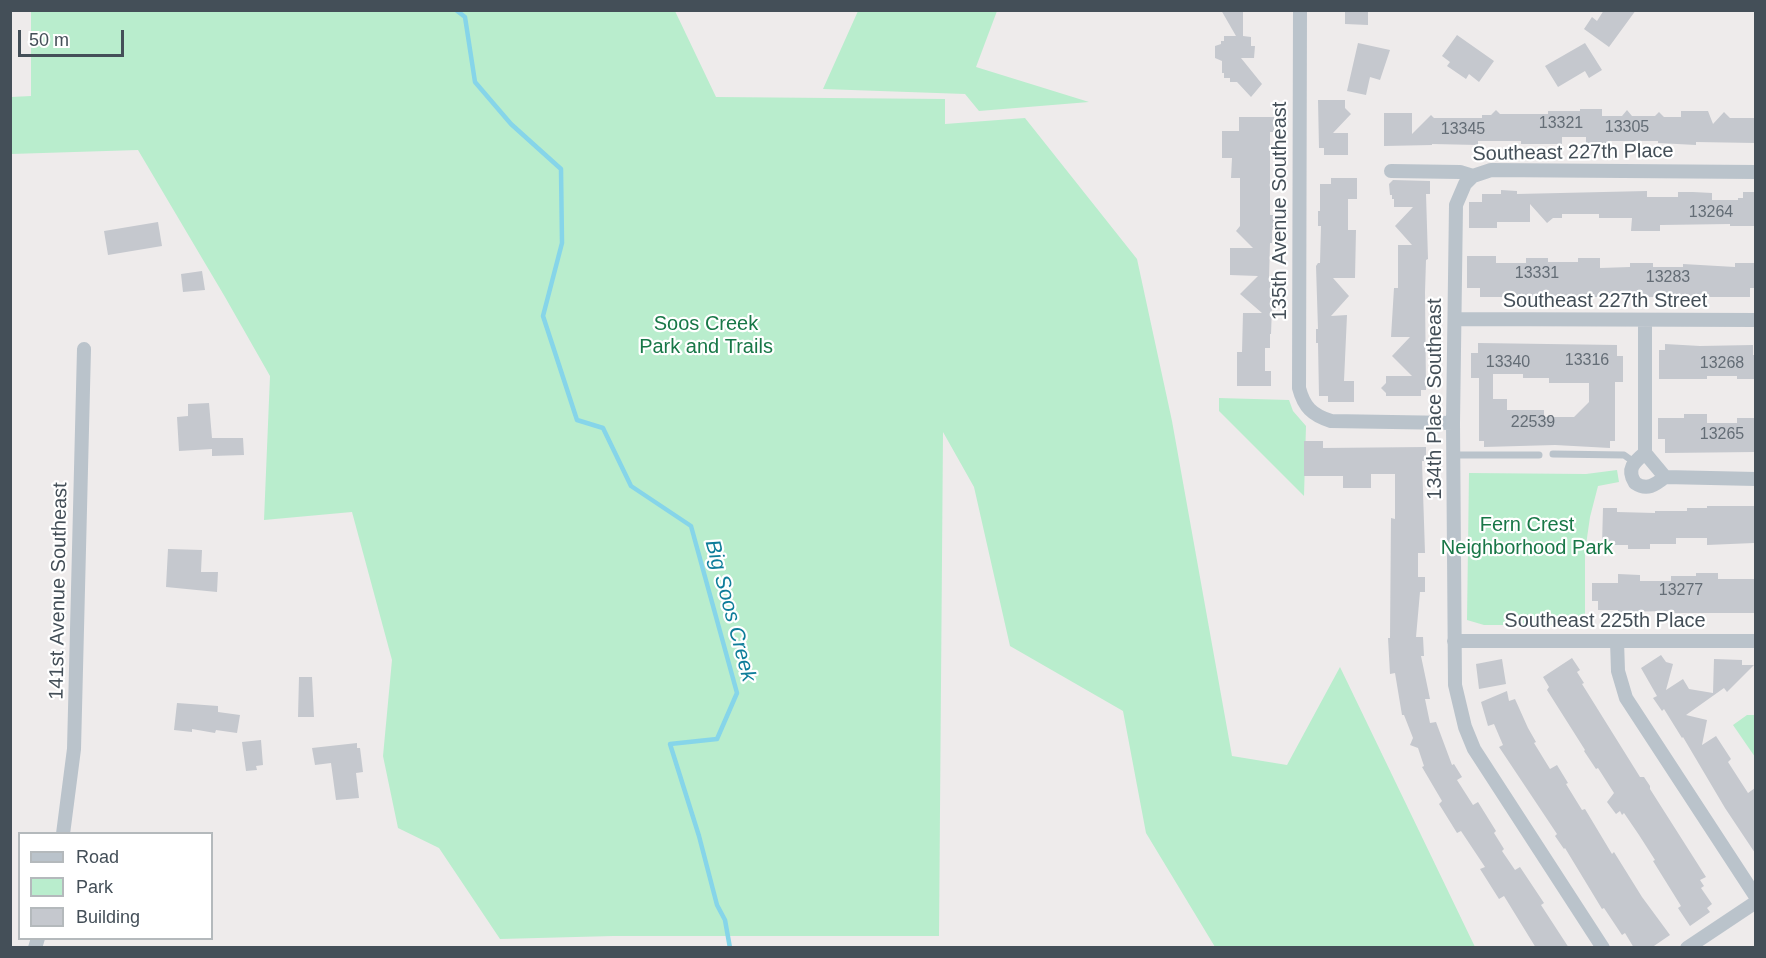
<!DOCTYPE html>
<html>
<head>
<meta charset="utf-8">
<style>
  body { margin:0 }
  #map { position:relative; width:1766px; height:958px; overflow:hidden; background:#eeebeb; font-family:Arial,sans-serif }
  canvas { display:block }
  .frame { position:absolute; inset:0; border:12px solid #444f58; pointer-events:none }
  .legend { position:absolute; left:18px; top:832px; width:195px; height:108px; box-sizing:border-box; background:#fff; border:2px solid #b4b9bc; margin:0; padding:8px 10px; list-style:none; font-size:18px; color:#444f58 }
  .legend li { display:flex; align-items:center; gap:12px; height:30px }
  .legend b { width:30px; border:2px solid #b4b9bc }
  .scale { position:absolute; left:18px; top:30px; width:106px; height:27px; box-sizing:border-box; border:3px solid #444f58; border-top:0; padding-left:8px; font-size:18px; line-height:21px; white-space:nowrap; color:#444f58; -webkit-text-stroke:4px #fff; paint-order:stroke }
</style>
</head>
<body>
<div id="map">
<canvas width="1766" height="958"></canvas>
<div class="frame"></div>
<ul class="legend">
<li><b style="height:8px;background:#bac3cb"></b>Road</li>
<li><b style="height:16px;background:#b9edcd"></b>Park</li>
<li><b style="height:16px;background:#c5c8ce"></b>Building</li>
</ul>
<div class="scale">50 m</div>
</div>
<script>
const c = document.querySelector('canvas').getContext('2d');
c.lineJoin = 'round';
function fill(path, color) { c.fillStyle = color; c.fill(path, 'evenodd'); }
function trace(path, color, width, dash) { c.strokeStyle = color; c.lineWidth = width; c.lineCap = dash ? 'butt' : 'round'; c.setLineDash(dash || []); c.stroke(path); }
function drawText(font, color, halo, rows, align = 'center') {
  c.font = font + ' Arial,sans-serif'; c.lineWidth = 4.5; c.setLineDash([]); c.textBaseline = 'middle'; c.strokeStyle = halo; c.fillStyle = color; for (const [text, x, y, turn = 0] of rows) {
    c.save(); c.translate(x, y); c.rotate((+turn || 0) * Math.PI / 180); c.textAlign = isNaN(turn) ? turn : align; if (halo) c.strokeText(text, 0, 0); c.fillText(text, 0, 0); c.restore();
  }
}
const green = new Path2D(`
  M675,11L716,97L945,99V124L1025,118L1137,259L1172,421L1232,756L1287,765L1340,667L1475,947H1215L1146,833L1123,711L1010,646L974,487L943,432L939,936H613L500,939L439,848L398,828L383,756L392,660L352,512L264,520L270,376L225,297L138,150L11,154V97L31,96V11Z
  M997,11L976,67L1089,102L979,111L965,94L823,89L858,11Z
  M1219,398L1289,400L1293,411L1306,426L1304,496L1219,411Z
  M1617,470L1619,482L1598,486L1590,517L1585,552V625H1484L1467,620L1469,473L1586,474Z
  M1747,715H1755V757L1733,725Z`);
const stream = new Path2D(`
  M456,10L465,17L475,82L511,124L561,169L562,243L543,316L577,420L603,428L631,486L691,526L737,693L717,739L670,744L699,836L717,905L725,920L730,948`);
const building = new Path2D(`
  M1221,10H1243V36L1251,37V46H1255L1254,58H1241L1262,84L1251,97L1237,82H1230V78H1224V73H1222V61L1215,58V46L1221,44V41H1224V36H1236Z
  M1345,10H1368V25L1345,24Z
  M1604,10H1636L1609,47L1584,29L1592,17L1597,21Z
  M1457,35L1494,61L1479,82L1469,74L1466,79L1447,66L1450,62L1442,56Z
  M1358,43L1390,50L1380,80L1370,77L1366,95L1347,91Z
  M1585,43L1602,70L1589,78L1585,71L1558,87L1545,66Z
  M1318,100H1345V108L1351,114L1333,133H1348V155H1324V148H1319Z
  M1580,109H1602V116H1622L1627,110L1632,116H1655L1659,112L1664,117H1681V111H1708L1713,124L1724,112L1730,118H1755V143L1696,142V145L1658,143V141H1608V144L1586,143V137H1562V144H1521V141H1478V145L1432,144V145L1384,146V113H1412V134L1431,115L1434,118H1482V115H1491L1496,110L1500,114H1548V111H1580Z
  M1239,117H1274V132H1270V215H1276V230H1272V243H1270L1269,280H1273L1271,334H1270V348H1265V371H1271V386H1237V352H1242L1243,313H1262L1240,294L1258,276L1230,275V248H1253L1236,231L1240,226V178H1231L1232,158H1222V131H1239Z
  M1331,178H1357V199H1348V230H1356L1355,278H1333L1349,296L1331,316L1347,315L1344,381H1354V402H1328V396H1319L1318,343H1316V329H1318L1316,266L1318,263H1320L1321,226H1318V211H1320V184H1331Z
  M1393,180L1430,181V194H1426L1428,259L1426,260L1425,292L1426,390H1421V396H1386V393L1381,388L1386,383V376H1412L1392,356L1410,337H1391L1394,288H1398V245H1412L1395,226L1413,207H1394V199H1392V195H1390L1389,184Z
  M1501,190L1517,191V194L1647,191V197H1678V192H1693L1712,193V200H1738V198H1743V192H1755V226H1730V224L1660,225V231H1631L1632,218H1599V214H1562V218H1553L1547,223L1530,204V222H1497V228H1469V202H1482V194H1501Z
  M158,222L162,246L108,255L104,231Z
  M1467,256H1496V263H1526V258H1548V262H1578V258H1600V268L1630,267V263H1653V267H1683V264L1735,267V263H1755V288H1750V297H1480V288H1467Z
  M202,271L205,290L183,292L181,274Z
  M1478,343L1617,345V356H1623V382H1615V441H1610V448L1555,445L1484,447V441H1479V378H1471V353H1478ZM1493,374H1523V378H1549V383H1589V402L1574,417H1544V410H1507V399H1493Z
  M1665,344L1700,346L1753,345V355H1755V379H1737V376H1707V379H1659V350H1665Z
  M209,403L212,438H243L244,455L212,456V449L179,451L177,417L188,416V404Z
  M1684,414H1707V423H1737V418H1755V452L1665,453V439H1658V418H1684Z
  M1304,441H1323V448L1426,447V461H1422L1425,553H1418V577H1425V592H1420L1416,637H1423L1424,656H1421L1430,699H1425L1430,723L1436,722L1452,765L1454,764L1462,777L1457,780L1473,805L1478,802L1496,831L1494,833L1504,849L1502,851L1515,870L1520,867L1544,903L1541,905L1569,948H1536L1504,896L1499,899L1480,869L1485,867L1461,831L1457,833L1439,804L1442,801L1422,767L1424,766L1418,748L1410,745L1413,738L1404,715H1402L1395,673L1390,674L1388,638H1390L1391,518L1395,519V474H1371V488H1343V476H1304Z
  M1707,506H1754V543L1707,545V538H1676V544H1650V549H1628V545H1602L1603,508H1617V512L1655,513V511H1687V508H1707Z
  M168,549L202,550L201,572H218L217,592L166,587Z
  M1696,573H1718V579H1755V613H1670V611L1618,612V610H1598V601H1592V583H1618V574L1640,575V581H1671V576H1696Z
  M1661,655L1666,662L1673,664L1666,690L1683,679L1689,689L1713,693L1714,659L1742,660V665H1754L1727,692L1724,688L1686,715L1707,720L1702,745L1716,736L1731,759L1728,762L1748,793L1755,788V853L1725,808L1683,737L1682,738L1664,709L1662,711L1653,698L1657,696L1641,668Z
  M1572,658L1580,670L1577,672L1584,683L1582,684L1640,777H1644L1650,786V789L1706,877L1700,880L1704,886L1701,888L1712,904L1707,908L1710,912L1690,926L1678,908L1681,906L1653,861L1655,860L1639,835L1624,813L1622,815L1620,811L1616,814L1607,802L1614,793L1598,768L1596,769L1584,751L1585,750L1547,690L1549,687L1543,677Z
  M1502,659L1506,684L1479,689L1476,664Z
  M299,677H312L314,717H298Z
  M1507,691L1509,701L1515,699L1528,728L1536,742L1534,743L1550,769L1557,765L1568,783L1566,784L1582,810L1585,809L1612,854L1614,852L1642,897L1670,935L1651,948H1634L1625,933L1622,935L1604,908L1602,909L1565,848L1564,849L1555,836L1557,834L1499,747L1503,745L1494,724L1488,726L1481,702Z
  M177,703L218,706V712L240,715L237,733L216,730L215,733L192,729V732L174,730Z
  M261,740L263,765L256,766L257,770L246,771L242,742Z
  M357,743V748H360L363,772L356,773L359,798L336,800L331,763L315,765L312,748Z`);
const lane = new Path2D(`
  M1553,454L1624,455L1634,462
  M1453,455H1539`);
const street = new Path2D(`
  M1300,10L1299,388C1304,407 1312,415 1331,421L1453,423
  M1391,171L1460,172L1473,176L1491,170L1756,172
  M1473,176L1465,184L1456,205L1453,423L1455,685L1465,727L1474,749L1603,948
  M1455,319L1756,320
  M1645,321V453L1665,477
  M1645,453C1634,462 1626,469 1635,483C1647,491 1655,485 1665,477
  M1665,477L1756,479
  M1454,641H1756
  M1617,641L1618,671L1626,698L1756,897
  M63,834L74,749L84,349
  M35,948L38,938
  M1687,948L1756,902`);
const numberNames = [
  ["13321",1561,124],
  ["13305",1627,128],
  ["13345",1463,130],
  ["13264",1711,213],
  ["13331",1537,274],
  ["13283",1668,278],
  ["13316",1587,361],
  ["13340",1508,363],
  ["13268",1722,364],
  ["22539",1533,423],
  ["13265",1722,435],
  ["13277",1681,591]
];
const streetNames = [
  ["Southeast 227th Place",1573,153,-1],
  ["135th Avenue Southeast",1280,211,-90],
  ["Southeast 227th Street",1605,301],
  ["134th Place Southeast",1435,399,-90],
  ["141st Avenue Southeast",59,591,-89],
  ["Southeast 225th Place",1605,621]
];
const parkNames = [
  ["Soos Creek",706,324],
  ["Park and Trails",706,347],
  ["Fern Crest",1527,525],
  ["Neighborhood Park",1527,548]
];
const waterNames = [
  ["Big Soos Creek",730,611,75]
];
fill(green, '#b9edcd');
trace(stream, '#86d5e9', 4.5);
fill(building, '#c5c8ce');
trace(lane, '#bac3cb', 7);
trace(street, '#bac3cb', 14);
drawText('16px', '#646d76', null, numberNames);
drawText('20px', '#444f58', '#fff', streetNames);
drawText('20px', '#187747', '#fff', parkNames);
drawText('italic 21px', '#0e7d9a', '#fff', waterNames);
</script>
</body>
</html>
